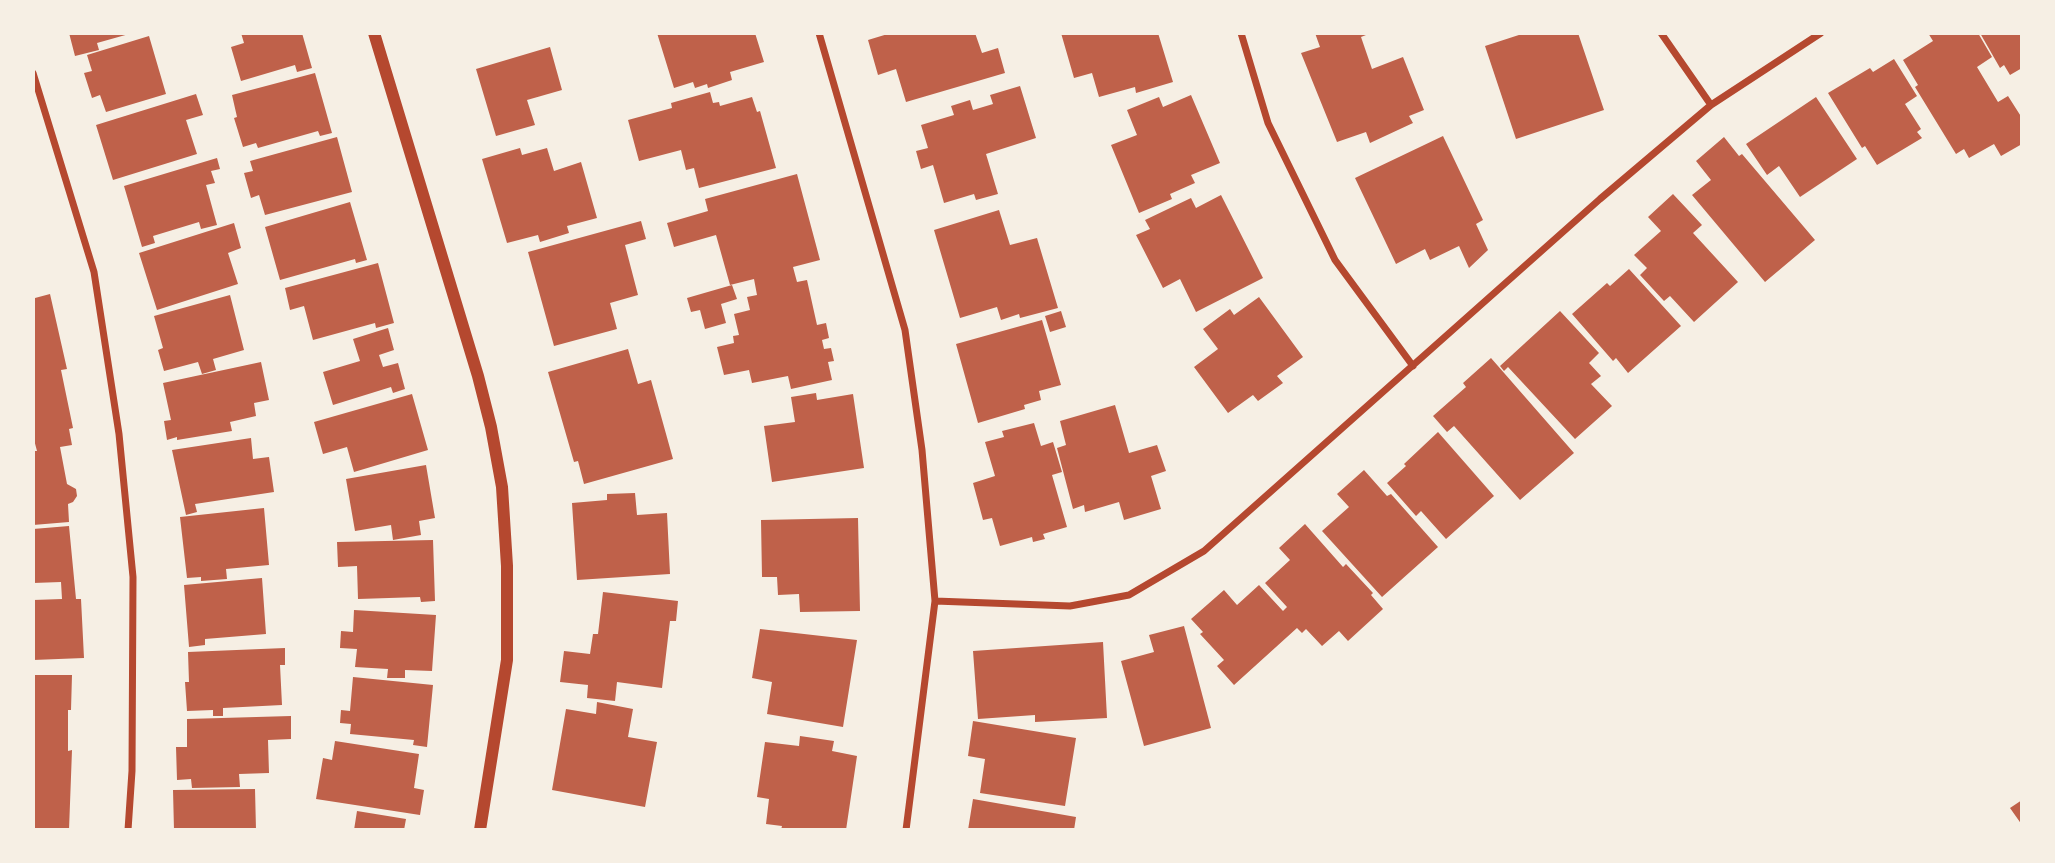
<!DOCTYPE html>
<html>
<head>
<meta charset="utf-8">
<style>
  body { margin:0 }
  #map { position:relative; width:2055px; height:863px; overflow:hidden; background:#f6efe4; font-family:"Alegreya Sans",sans-serif }
  canvas { display:block }
  .frame { position:absolute; inset:0; border:35px solid #f6efe4; pointer-events:none }
</style>
</head>
<body>
<div id="map">
<canvas width="2055" height="863"></canvas>
<div class="frame"></div>
</div>
<script>
const c = document.querySelector('canvas').getContext('2d');
c.lineJoin = 'round';
function fill(path, color) { c.fillStyle = color; c.fill(path, 'evenodd'); }
function trace(path, color, width, dash) { c.strokeStyle = color; c.lineWidth = width; c.lineCap = dash ? 'butt' : 'round'; c.setLineDash(dash || []); c.stroke(path); }
const building = new Path2D(`
  M69,33H129V34L97,43L99,50L75,56Z
  M241,33H302L312,68L297,72L295,65L241,81L231,47L244,43Z
  M657,33H755L764,62L730,72L732,80L708,88L707,84L695,88L693,82L674,88Z
  M891,33H975L982,53L998,48L1005,73L906,102L896,69L878,75L868,40Z
  M1061,33H1158L1173,82L1136,93L1135,87L1099,97L1092,73L1074,78Z
  M1315,33H1371L1361,37L1372,69L1403,57L1424,110L1409,116L1413,123L1370,143L1366,132L1337,142L1301,53L1320,47Z
  M1525,33H1578L1604,110L1516,139L1485,46Z
  M1928,33H1978L1992,57L1977,67L1998,102L2008,96L2022,118V144L2001,156L1994,144L1969,158L1964,149L1956,154L1915,87L1918,85L1903,60L1933,41Z
  M1980,33H2022V68L2010,75L2004,65L2000,68Z
  M149,36L166,94L106,112L100,95L92,98L84,73L92,71L87,55Z
  M550,47L562,90L527,100L535,125L496,136L476,69Z
  M1894,59L1917,96L1905,104L1921,129L1917,132L1922,138L1877,165L1865,146L1862,148L1828,93L1870,68L1873,72Z
  M315,73L332,133L320,136L318,131L258,148L256,143L243,147L234,118L237,117L232,95Z
  M1020,86L1036,138L986,154L998,194L976,200L974,194L944,203L933,165L921,169L916,151L928,148L921,125L954,115L951,106L970,100L973,110L993,104L990,95Z
  M710,92L713,103L719,102L720,106L752,97L757,112L760,111L776,168L699,188L694,168L686,170L681,150L639,161L628,120L672,108L671,103Z
  M196,94L203,115L186,120L197,154L113,180L96,125Z
  M1191,95L1220,163L1191,175L1195,183L1170,194L1172,199L1139,213L1111,145L1137,135L1127,110L1159,97L1163,107Z
  M1816,97L1857,159L1800,197L1779,166L1767,175L1746,144Z
  M1443,136L1483,220L1476,224L1488,250L1469,268L1459,246L1430,260L1425,249L1396,264L1355,178Z
  M337,137L352,192L265,215L259,195L251,198L244,173L253,171L250,161Z
  M1724,137L1739,156L1742,154L1815,240L1765,282L1692,195L1711,180L1696,161Z
  M520,148L522,155L547,148L554,171L581,162L597,218L567,226L569,233L540,242L538,235L507,243L482,159Z
  M217,158L220,169L211,171L215,183L206,185L217,225L201,229L199,222L153,236L155,243L142,247L124,186Z
  M797,174L820,260L793,267L797,282L807,280L817,325L826,323L829,338L822,340L824,349L831,348L834,361L828,362L832,380L791,389L788,376L752,383L749,370L724,375L717,347L734,343L733,336L739,335L734,314L750,310L747,297L757,295L754,279L730,285L716,235L674,247L667,223L708,211L705,199Z
  M1673,194L1702,225L1693,233L1738,282L1694,322L1670,296L1664,301L1640,275L1647,268L1634,255L1661,231L1648,217Z
  M1221,195L1263,278L1196,312L1180,279L1163,288L1136,235L1150,229L1145,220L1191,198L1196,208Z
  M350,202L367,260L356,263L355,259L280,280L265,227Z
  M999,210L1010,245L1037,238L1058,308L1020,318L1019,314L1001,320L997,307L960,318L934,230Z
  M641,221L646,239L625,245L638,295L610,303L617,329L554,346L528,252Z
  M234,223L241,248L228,253L238,284L157,310L139,253Z
  M378,263L394,323L376,328L375,323L313,340L304,306L290,310L285,288Z
  M1629,269L1681,326L1628,373L1616,358L1613,361L1572,314L1607,283L1610,286Z
  M732,285L737,299L721,304L726,323L705,329L700,310L691,312L687,298Z
  M33,293L35,298L50,294L67,369L61,370L73,428L69,429L72,445L60,447L67,484L76,489L77,496L73,502L68,504L69,522L33,525V451H37L33,436Z
  M230,295L244,350L213,359L216,370L202,374L198,362L164,371L158,350L163,348L154,316Z
  M1259,297L1303,357L1277,376L1283,383L1258,401L1253,395L1228,413L1194,367L1218,349L1203,329L1230,309L1234,315Z
  M1061,311L1066,327L1050,332L1045,316Z
  M1560,311L1599,353L1589,363L1601,376L1591,384L1612,406L1575,439L1508,367L1504,371L1500,366Z
  M1042,320L1061,385L1039,391L1041,400L1024,405L1025,409L978,423L956,344Z
  M388,328L394,350L379,355L383,367L398,363L405,389L393,393L391,387L333,405L323,372L360,361L353,339Z
  M628,349L638,384L651,380L673,459L584,484L578,461L574,462L548,372Z
  M1491,358L1574,453L1520,500L1454,426L1447,432L1433,416L1466,387L1463,383Z
  M261,362L269,400L254,403L256,416L230,422L232,431L177,440V437L167,440L164,421L171,420L163,383Z
  M816,393L817,400L853,394L864,468L772,482L764,426L795,422L791,397Z
  M412,394L428,450L354,472L347,447L323,454L314,422Z
  M1115,405L1129,453L1157,445L1166,471L1151,476L1161,509L1124,520L1119,502L1085,512L1084,505L1073,509L1057,448L1066,445L1060,421Z
  M1034,423L1041,446L1053,442L1062,472L1052,475L1067,527L1043,534L1045,539L1033,542L1032,537L1000,546L992,518L983,520L973,483L995,476L985,442L1004,437L1002,431Z
  M1438,432L1494,496L1446,539L1421,511L1416,516L1387,483L1406,466L1404,464Z
  M251,438L253,459L269,457L274,492L195,504L197,512L186,515L172,450Z
  M426,465L435,518L419,521L421,535L393,540L391,525L355,531L346,479Z
  M1364,470L1387,496L1391,494L1438,547L1382,597L1322,531L1349,507L1337,494Z
  M635,493L637,515L667,513L670,574L577,580L572,503L607,500V494Z
  M264,508L269,565L226,569L227,579L201,581V577L187,578L180,517Z
  M858,518L860,611L800,612L799,594L778,595L777,577H762L761,520Z
  M1305,524L1343,567L1346,564L1373,593L1371,595L1383,609L1348,641L1339,631L1322,646L1306,629L1302,633L1297,628L1234,685L1217,666L1224,660L1200,634L1203,632L1191,619L1224,590L1237,605L1259,585L1283,611L1287,607L1265,583L1290,560L1279,548Z
  M69,526L76,599H81L84,658L33,660V600L62,599L61,582L33,583V529Z
  M433,540L435,601L421,602L420,597L358,599L357,566L338,567L337,542Z
  M262,578L266,634L205,639V645L189,647L184,585Z
  M603,592L678,601L676,621H670L662,688L617,682L615,701L587,698L588,685L560,682L564,651L590,654L593,634H598Z
  M354,610L436,615L432,671L405,670V678H387L388,669L355,667L357,649L340,648L341,631L353,632Z
  M1184,626L1211,728L1144,746L1121,661L1154,652L1149,635Z
  M760,629L857,640L843,727L767,714L772,682L752,678Z
  M1103,642L1107,718L1035,722V715L978,719L973,651Z
  M285,648V665H280L282,705L223,708V716H213V710L187,711L185,682H189L188,652Z
  M33,675H72L71,710H68V751L72,750L69,830H33Z
  M353,677L433,685L427,747L413,745L414,740L350,734L351,724L340,723L341,710L350,711Z
  M597,702L633,709L628,737L657,742L645,807L552,790L566,709L596,714Z
  M291,716V739L268,740L269,773L239,774L240,787L192,788L191,779L177,780L176,747H187V719Z
  M973,721L1076,738L1065,806L980,793L985,759L968,756Z
  M800,736L834,741L832,751L857,756L846,830H781L782,826L766,824L769,799L757,797L765,742L799,746Z
  M335,741L419,754L414,788L424,790L420,815L316,799L323,758L332,760Z
  M255,789L256,830H174L173,790Z
  M973,799L1076,817L1074,830H968Z
  M2022,800V825L2010,808Z
  M357,811L406,819L404,830H354Z`);
const minor = new Path2D(`
  M819,33L905,330L922,450L935,601L906,830
  M1241,33L1268,123L1335,260L1413,366
  M1661,33L1711,105
  M33,73L94,272L119,434L133,577L132,771L128,830
  M935,601L1070,606L1129,595L1204,551L1600,199L1711,105L1821,33`);
const tertiary = new Path2D(`
  M374,33L478,376L491,427L502,487L507,566V660L480,830`);
fill(building, '#bf614a');
trace(minor, '#b5482f', 7);
trace(tertiary, '#b5482f', 12);
</script>
</body>
</html>
